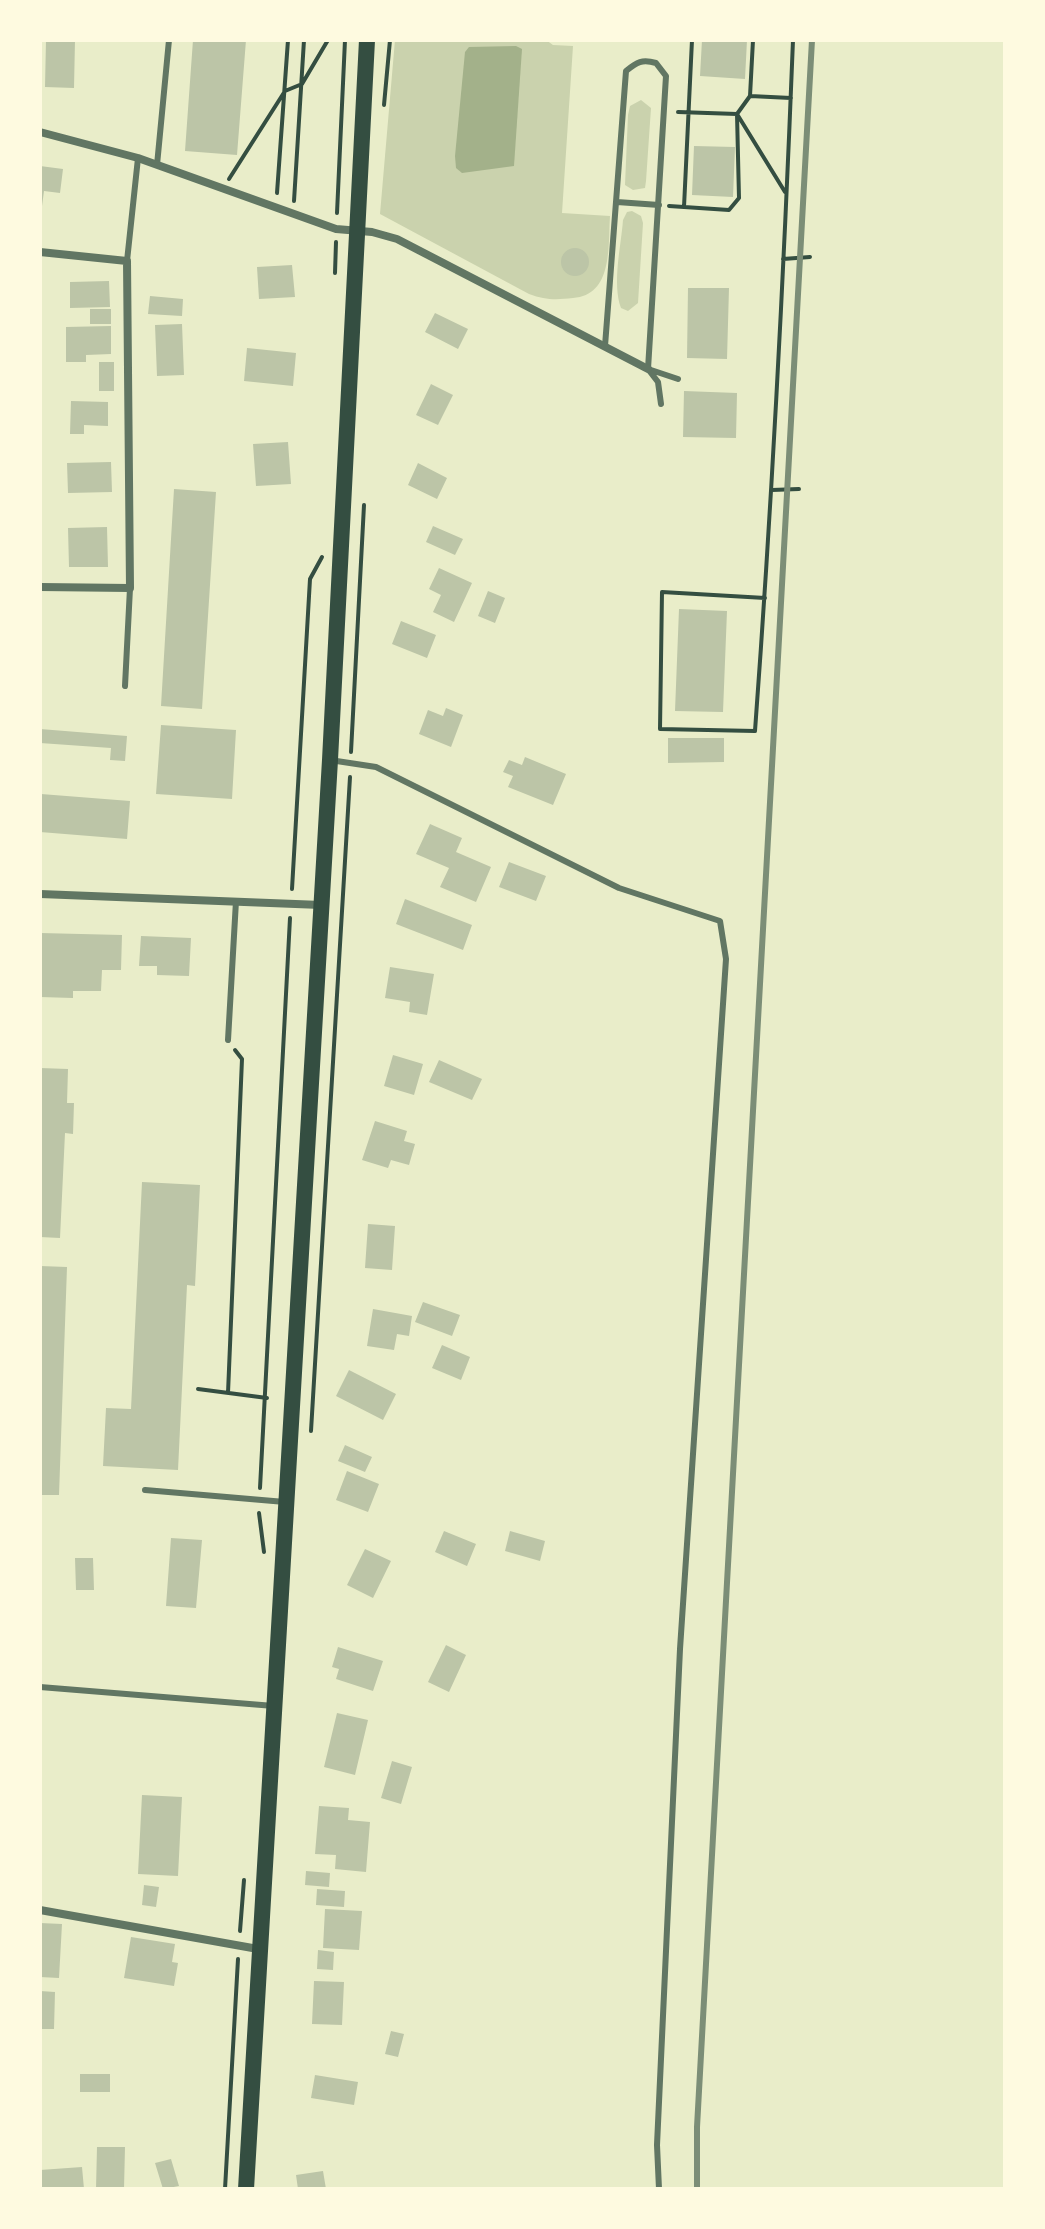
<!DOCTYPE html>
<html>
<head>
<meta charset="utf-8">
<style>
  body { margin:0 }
  #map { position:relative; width:1045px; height:2229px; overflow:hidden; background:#e9edc9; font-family:"Fira Sans Condensed",sans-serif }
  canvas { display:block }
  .frame { position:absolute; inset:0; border:42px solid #fefae0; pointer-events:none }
</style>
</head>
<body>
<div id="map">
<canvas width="1045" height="2229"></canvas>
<div class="frame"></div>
</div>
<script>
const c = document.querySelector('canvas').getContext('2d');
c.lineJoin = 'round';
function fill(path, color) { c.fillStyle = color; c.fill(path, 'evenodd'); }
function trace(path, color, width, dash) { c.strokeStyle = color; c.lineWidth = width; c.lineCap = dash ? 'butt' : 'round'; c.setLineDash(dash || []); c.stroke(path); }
const green = new Path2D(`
  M395,40H546L553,45L573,46L562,213L610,216C608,247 613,295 573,298C556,300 545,300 529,294L380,214Z
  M641,100L651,108L646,181L645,188L633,190L625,185L628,115L630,106Z
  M632,211L641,216L643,223L638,303L628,311L621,308C612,283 621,247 623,220L627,212Z`);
const water = new Path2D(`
  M516,46L522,49L514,166L462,173L456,168L455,156L465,52L469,47Z`);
const building = new Path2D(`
  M46,40H75L74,88L45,87Z
  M193,40H246L237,155L185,151Z
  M702,40H747L745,79L700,76Z
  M694,146L735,147L733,197L692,195Z
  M40,166L63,169L60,193L44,191L42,206Z
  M561 262a14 14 0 1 1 28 0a14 14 0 1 1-28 0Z
  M292,265L295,297L259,299L257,267Z
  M109,281L110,307L70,308V282Z
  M688,288H729L727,359L687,358Z
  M150,296L183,299L182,316L148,314Z
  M90,309H111V324H90Z
  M435,313L468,329L458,349L425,332Z
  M182,324L184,375L157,376L155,325Z
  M111,326V354L86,355V362H66V327Z
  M247,348L296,353L293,386L244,381Z
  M99,362H114V391H99Z
  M431,384L453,395L438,425L416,415Z
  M684,391L737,393L736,438L683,437Z
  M71,401L108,402V426L84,425V434H70Z
  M288,442L291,484L256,486L253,444Z
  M111,462L112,492L68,493L67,463Z
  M418,463L447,478L437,499L408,485Z
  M174,489L216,492L202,709L161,706Z
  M433,526L463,539L455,555L426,542Z
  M107,527L108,567H69L68,528Z
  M439,568L472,583L454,622L433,612L441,595L429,589Z
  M488,591L505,598L495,623L478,616Z
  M679,609L727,611L723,712L675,711Z
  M401,621L436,635L427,658L392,644Z
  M446,708L463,715L451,747L419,734L428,710L443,716Z
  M161,725L236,730L232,799L156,794Z
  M40,729L127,736L125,761L110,760L111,748L40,743Z
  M668,738H724V762L668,763Z
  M525,757L566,774L553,805L508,787L513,776L503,772L509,760L522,765Z
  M41,794L130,801L127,839L40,832Z
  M430,824L462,838L456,852L491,867L476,902L440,887L449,868L416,854Z
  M509,862L546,876L536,901L499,887Z
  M405,899L472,925L463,950L396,924Z
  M40,933L122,935L121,970H102L101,991H73V998L40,997Z
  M141,936L191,938L189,976L157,975V966H139Z
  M390,967L434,974L427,1015L409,1012L410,1002L385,998Z
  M393,1055L423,1064L414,1095L384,1086Z
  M439,1060L482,1079L472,1100L429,1082Z
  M40,1068L68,1069L67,1103H74L73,1134L65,1133L60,1238L40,1237Z
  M375,1121L407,1131L404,1141L415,1144L409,1165L391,1160L388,1168L362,1160Z
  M142,1182L200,1185L195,1286L187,1285L178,1470L103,1466L106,1408L131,1409Z
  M368,1224L395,1226L392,1270L365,1268Z
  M40,1266L67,1267L59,1495H40Z
  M423,1302L460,1315L452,1336L415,1322Z
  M373,1309L412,1316L409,1336L397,1334L394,1350L367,1346Z
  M442,1345L470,1357L461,1380L432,1368Z
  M349,1370L396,1394L383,1420L336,1396Z
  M345,1445L372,1457L365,1472L338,1461Z
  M347,1471L379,1484L368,1512L336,1500Z
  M444,1531L476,1544L467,1566L435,1552Z
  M510,1531L545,1541L540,1561L505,1551Z
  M171,1538L202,1540L196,1608L166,1606Z
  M365,1549L391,1561L373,1598L347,1585Z
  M75,1558H93L94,1590H76Z
  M446,1645L466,1655L449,1692L428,1682Z
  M338,1647L383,1661L373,1691L336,1679L339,1669L332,1667Z
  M337,1713L368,1720L355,1775L324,1767Z
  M392,1761L412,1767L401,1804L381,1798Z
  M142,1795L182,1797L178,1876L138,1874Z
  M319,1806L349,1808L348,1820L370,1822L366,1872L335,1869L336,1855L315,1854Z
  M306,1871L330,1873L329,1887L305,1885Z
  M144,1885L159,1887L156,1907L142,1905Z
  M317,1889L345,1891L344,1907L316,1905Z
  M325,1909L362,1911L359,1950L323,1948Z
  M40,1923L62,1924L59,1978L40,1977Z
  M131,1937L175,1944L172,1962L178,1963L174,1986L124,1978Z
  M318,1950L334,1952L333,1970L317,1969Z
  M314,1981L344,1982L342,2025L312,2024Z
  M40,1991L55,1992L54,2029H40Z
  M391,2031L404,2034L398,2057L385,2054Z
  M80,2074H110V2092H80Z
  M315,2075L358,2082L354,2105L311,2098Z
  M97,2147H125L124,2189H96Z
  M171,2159L179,2186L163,2189L155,2163Z
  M82,2167L84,2189H40V2170Z
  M323,2171L326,2189H298L296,2175Z`);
const path = new Path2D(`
  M750,96L753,40
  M384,105L390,40
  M678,112L737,114L750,96L791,98
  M229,179L285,91L302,84L328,40
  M277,193L288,40
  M294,201L304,40
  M669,206L729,210L739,198L737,114L785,192
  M684,207L692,40
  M337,213L345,40
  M783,259L810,257
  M335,273L336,242
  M772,490L799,489
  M765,598L662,592L660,729L755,731C772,501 784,271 793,40
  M351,752L364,505
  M292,889L310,579L322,557
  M198,1389L267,1398
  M228,1393L242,1059L235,1050
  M311,1431L350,777
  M260,1488L290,918
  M259,1513L264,1552
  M240,1931L244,1880
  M225,2189L238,1959`);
const service = new Path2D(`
  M157,165L169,40
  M617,202L659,205
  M127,261L138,158
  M605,346L626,71C637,62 642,59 656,63L666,76L648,369L658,382L661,404
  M648,369L678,379
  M125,686L130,588
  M330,760L376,767L619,888L720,921L726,959L680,1649L657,2145L659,2189
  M228,1040L236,901
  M145,1490L285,1502
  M40,1687L274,1706`);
const minor = new Path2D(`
  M40,132L138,158L336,229L372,232L397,239L648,369
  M40,252L127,261L130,588L40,587
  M40,894L321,905
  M40,1910L258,1949`);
const secondary = new Path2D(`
  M246,2189L330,760L367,40`);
const rail = new Path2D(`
  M697,2189V2127L812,40`);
fill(green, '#cad2ad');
fill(water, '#a3b18a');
fill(building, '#bcc5a7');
trace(path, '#344e41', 4);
trace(service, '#617663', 6);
trace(minor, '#617663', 8);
trace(secondary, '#344e41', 16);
trace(rail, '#7c8e77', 6);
</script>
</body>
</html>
